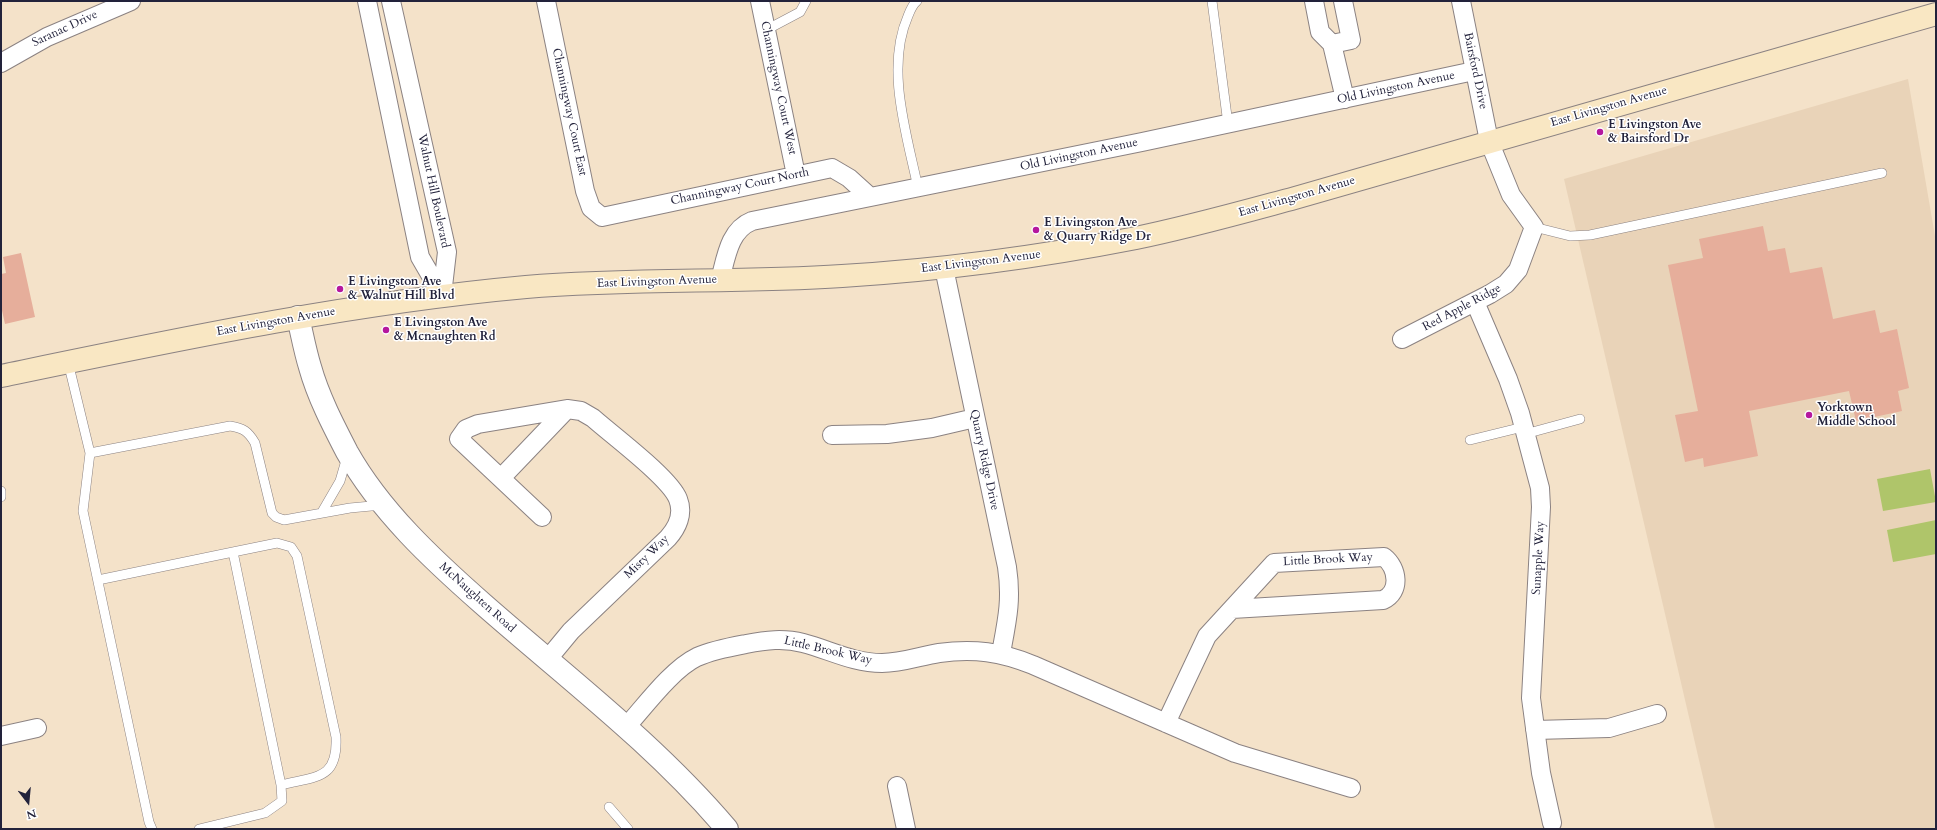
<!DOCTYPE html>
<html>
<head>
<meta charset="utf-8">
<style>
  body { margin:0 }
  #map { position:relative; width:1937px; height:830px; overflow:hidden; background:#f4e2c9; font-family:Cardo,serif }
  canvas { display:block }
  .frame { position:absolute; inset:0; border:2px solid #22223b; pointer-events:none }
  .north { position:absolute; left:8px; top:782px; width:40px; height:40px; -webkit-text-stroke:3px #fff; paint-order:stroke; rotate:164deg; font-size:11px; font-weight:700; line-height:16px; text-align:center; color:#22223b }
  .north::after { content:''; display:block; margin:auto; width:14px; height:18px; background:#22223b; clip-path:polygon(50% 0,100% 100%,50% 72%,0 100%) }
</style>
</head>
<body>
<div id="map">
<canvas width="1937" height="830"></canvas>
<div class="frame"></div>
<div class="north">N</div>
</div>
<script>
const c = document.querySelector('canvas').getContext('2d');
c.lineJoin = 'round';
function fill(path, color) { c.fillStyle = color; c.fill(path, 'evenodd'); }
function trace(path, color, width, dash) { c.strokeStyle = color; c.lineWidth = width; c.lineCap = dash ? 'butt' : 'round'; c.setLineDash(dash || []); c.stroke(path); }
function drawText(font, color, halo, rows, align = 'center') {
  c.font = font + ' Cardo,serif'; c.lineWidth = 3; c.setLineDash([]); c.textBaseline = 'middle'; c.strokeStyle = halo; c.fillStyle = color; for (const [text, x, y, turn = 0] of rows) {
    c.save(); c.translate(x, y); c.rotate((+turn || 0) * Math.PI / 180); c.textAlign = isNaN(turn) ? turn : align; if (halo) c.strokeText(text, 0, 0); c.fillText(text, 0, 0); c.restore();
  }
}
const built = new Path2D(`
  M1908,79L1936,242V829H1715L1564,179Z`);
const green = new Path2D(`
  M1930,469L1936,502L1883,511L1877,479Z
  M1936,520V554L1893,562L1887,530Z`);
const building = new Path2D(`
  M1763,226L1768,251L1785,248L1790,273L1822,267L1833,319L1875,310L1880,333L1897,329L1909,388L1898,391L1902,411L1856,421L1849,391L1749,411L1758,456L1704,467L1703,458L1685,462L1675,415L1698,411L1668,265L1703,258L1699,239Z
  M21,253L35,317L5,324L1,306V274L6,273L3,257Z`);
const service = new Path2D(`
  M917,1C912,5 910,11 908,16C885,68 907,135 918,188
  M1212,1L1228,124
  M766,30L800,12L806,1
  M1534,227L1570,236L1590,235L1882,173
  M68,362L90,453L230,426C243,428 248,431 255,443L272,513L276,517L284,520L350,508L382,505
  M1525,434L1580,419
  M1470,440L1523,427
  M90,453L83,511L149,822L152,829
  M1,491V497
  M322,512L340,481L347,457
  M233,552L277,543L291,547L297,556L336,737C338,780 316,776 281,785
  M98,580L233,552L281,785L282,801L265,813L199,829
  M609,807L628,829`);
const minor = new Path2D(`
  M367,1L420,257L442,295
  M391,1L447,252L442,295
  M546,1L585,191L591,208L602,217L832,168L849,178L870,197
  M760,1L796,175
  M1314,1L1320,32L1332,44L1345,99
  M1332,44L1351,40L1343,1
  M1,63L47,37L131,1
  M944,268L1007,567C1012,600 1007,621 1001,653
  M720,280C726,258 729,230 752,221L1142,142L1474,71
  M1475,302L1508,379L1520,413L1540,488L1541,507L1531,698L1541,773L1552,823
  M1402,339L1490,294L1506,284L1518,270L1534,227L1511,195L1489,141L1461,1
  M832,435L887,434L932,428L975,418
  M501,478L567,409
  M542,517L459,439L466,429L478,424L567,409L581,411L593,418C612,435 670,478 678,499C684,514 677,528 668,538L571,631L547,660
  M1166,723L1207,636L1274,563L1384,557C1398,568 1401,592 1383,600L1232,609
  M626,727C645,706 672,669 697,657C713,650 730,647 746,644C766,640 784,638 803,643C830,650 853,663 882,663C902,663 920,656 939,653C974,648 1001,652 1033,665L1235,753L1351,788
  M1535,730L1609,728L1657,714
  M1,736L37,728
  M897,786L906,829`);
const tertiary = new Path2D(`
  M298,317C302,334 305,351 310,367C318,396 333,425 347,452C380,511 433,560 483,604C566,677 655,744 727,829`);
const secondary = new Path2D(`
  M1,376C175,340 349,303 526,287C631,278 737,283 842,276C941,270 1039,257 1136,238C1190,227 1243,212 1295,198L1936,14`);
const markers = [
  [1600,132,4,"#b5179e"],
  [1036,230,4,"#b5179e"],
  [340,289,4,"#b5179e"],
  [386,330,4,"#b5179e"],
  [1809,415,4,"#b5179e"]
];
const streetNames = [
  ["Saranac Drive",65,29,-25],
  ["Bairsford Drive",1475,71,78],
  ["Channingway Court West",778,88,78],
  ["Old Livingston Avenue",1396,88,-12],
  ["East Livingston Avenue",1609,107,-16],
  ["Channingway Court East",569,112,78],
  ["Old Livingston Avenue",1079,155,-12],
  ["Channingway Court North",740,187,-12],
  ["Walnut Hill Boulevard",433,191,78],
  ["East Livingston Avenue",1297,197,-16],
  ["East Livingston Avenue",981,262,-7],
  ["East Livingston Avenue",657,282,-2],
  ["Red Apple Ridge",1462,308,-28],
  ["East Livingston Avenue",276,322,-10],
  ["Quarry Ridge Drive",984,460,78],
  ["Misty Way",647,557,-44],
  ["Sunapple Way",1539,558,-87],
  ["Little Brook Way",1328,560,-3],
  ["McNaughten Road",477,598,42],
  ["Little Brook Way",828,651,13]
];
const poiNames = [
  ["E Livingston Ave",1608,125],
  ["& Bairsford Dr",1608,139],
  ["E Livingston Ave",1044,223],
  ["& Quarry Ridge Dr",1044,237],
  ["E Livingston Ave",348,282],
  ["& Walnut Hill Blvd",348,296],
  ["E Livingston Ave",394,323],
  ["& Mcnaughten Rd",394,337],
  ["Yorktown",1817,408],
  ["Middle School",1817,422]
];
fill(built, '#e9d3b8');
fill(green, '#afc56a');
fill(building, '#e6ae9b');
trace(service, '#8b8282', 10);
trace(minor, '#8b8282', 20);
trace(tertiary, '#8b8282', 24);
trace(secondary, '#8b8282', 24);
trace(service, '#fff', 9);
trace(minor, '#fff', 18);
trace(tertiary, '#fff', 22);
trace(secondary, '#f9e7c3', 22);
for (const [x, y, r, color] of markers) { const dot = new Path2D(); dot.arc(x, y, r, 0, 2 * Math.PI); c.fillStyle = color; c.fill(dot); trace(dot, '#fff', 1.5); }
drawText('12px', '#22223b', '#fff', streetNames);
drawText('bold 12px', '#22223b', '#fff', poiNames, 'left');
</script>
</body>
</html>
